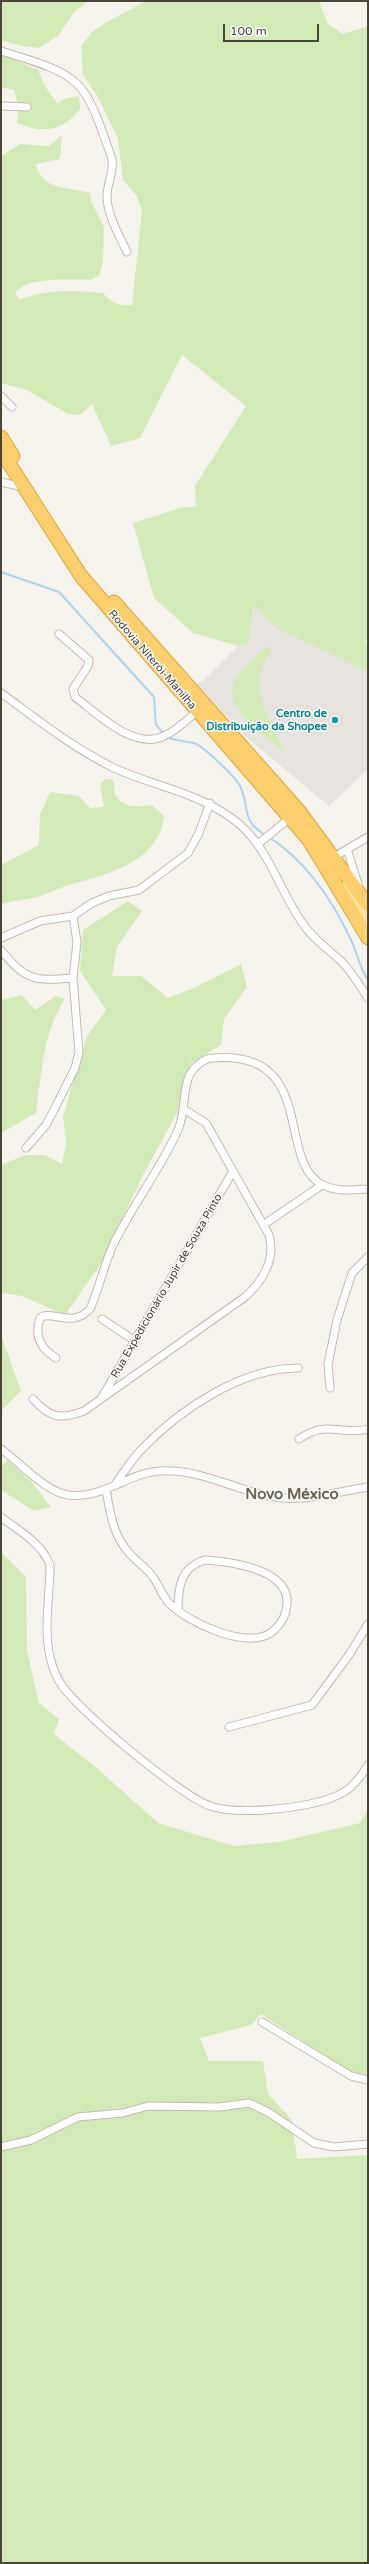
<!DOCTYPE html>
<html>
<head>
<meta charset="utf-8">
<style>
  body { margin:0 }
  #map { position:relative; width:369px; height:2564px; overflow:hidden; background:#f6f3ec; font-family:"Varela Round",sans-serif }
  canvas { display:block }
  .frame { position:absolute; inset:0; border:2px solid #4b4439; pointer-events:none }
  .scale { position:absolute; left:223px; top:24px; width:96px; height:18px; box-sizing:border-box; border:2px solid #4b4439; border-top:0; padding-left:5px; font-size:12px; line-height:14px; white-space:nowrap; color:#4b4439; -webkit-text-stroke:3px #fff; paint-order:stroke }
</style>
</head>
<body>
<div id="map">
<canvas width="369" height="2564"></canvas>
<div class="frame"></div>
<div class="scale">100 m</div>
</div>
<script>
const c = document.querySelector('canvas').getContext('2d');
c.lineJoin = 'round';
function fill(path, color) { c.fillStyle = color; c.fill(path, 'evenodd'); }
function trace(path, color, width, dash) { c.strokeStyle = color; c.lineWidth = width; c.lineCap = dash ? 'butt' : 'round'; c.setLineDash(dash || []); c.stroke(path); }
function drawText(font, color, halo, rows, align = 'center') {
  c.font = font + ' "Varela Round",sans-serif'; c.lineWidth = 3; c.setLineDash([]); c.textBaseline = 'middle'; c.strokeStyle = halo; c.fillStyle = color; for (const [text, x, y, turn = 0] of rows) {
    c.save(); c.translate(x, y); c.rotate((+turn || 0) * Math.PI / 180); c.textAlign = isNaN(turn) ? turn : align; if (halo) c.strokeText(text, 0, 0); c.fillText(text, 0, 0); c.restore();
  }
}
const industrial = new Path2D(`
  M253,602L368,644V769L329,806L246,737L196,683L202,682L238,646L248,645Z`);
const green = new Path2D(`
  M1,1H89L75,11L58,36L39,48L22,46L1,40Z
  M146,1H319L328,24L343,34L368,26V639L365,642L368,644V672L283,631L268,621L254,603L248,645L238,646L193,633L154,598L133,523L180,508L196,506L195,486L246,406L182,355L140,438L111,446L92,404L80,415L68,414L27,390L1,383V156L20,144L49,146L62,135L60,159L36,164C41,191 70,187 90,193L91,201L104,227L103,262L99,275L91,280C73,280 24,276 15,294L20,299C51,289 72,290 103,293C111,303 120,306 132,305L142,210L136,195L123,180L118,139L98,97L83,75L81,46L92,32L105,23Z
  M1,54L38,70L44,85L58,104L64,99L79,96L80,109C62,132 43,134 17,123L18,104L14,90L1,87Z
  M266,647L272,649C268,657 262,666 260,674C256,701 275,731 286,754C271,741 231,713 232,691C233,675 255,657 266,647Z
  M105,779L113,780C115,785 114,792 116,796C124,809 140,807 152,805L164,816C160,862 106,875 69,885C58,888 48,894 37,897C25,900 13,901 1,904V865L39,845L40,815L50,792L79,796L90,808L104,807L100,785Z
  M128,901L142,911L117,947L112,976H141L168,998L194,988L241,964L247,987L224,1019L221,1045L191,1063L178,1111L143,1175L100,1265L65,1315L22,1296L1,1293V1165L25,1155H45L62,1164L66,1143L63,1116L87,1036L106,1010L80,971L83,930Z
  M22,995L35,1010L56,996L65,999C42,1035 42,1072 36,1113L1,1133V1000Z
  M1,1335L21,1391L1,1411Z
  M7,1460L32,1482L51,1507L34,1511L1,1490V1467Z
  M1,1552L26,1577L27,1651L39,1703L59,1719L54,1734L99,1770L158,1823L234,1846L279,1842L360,1823L368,1810V2074L352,2073L261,2014L251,2025L200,2038L209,2061H263L268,2094L292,2120L297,2159L368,2155V2563H1Z`);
const stream = new Path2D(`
  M1,572L59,592L154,697L156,725L164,734
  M167,737C176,741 185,741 194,743C203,746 238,779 241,788C250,810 241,820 265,835
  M269,837C307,862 332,899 351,940C357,952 360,969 368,980`);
const street = new Path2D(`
  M1,51C84,76 84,78 112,159C114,173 107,183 107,196C107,215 119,235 127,252
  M1,106L27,107
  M1,396L12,407
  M1,482L23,487
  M59,634L89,660L88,666L73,689L75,697C97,713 134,751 164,736C176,731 186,721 196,712
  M1,693C38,720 73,748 114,768C156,787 194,791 233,819C270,846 279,893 306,928C316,941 329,950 341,961C352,972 360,986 368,998
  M258,844L291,817
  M347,849L359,887
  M334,857L368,837
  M1,938L40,921L73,916L92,903L109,896L139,890L188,853L199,833L210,803
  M1,950C26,981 34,981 73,978
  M26,1148L46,1125L55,1108L75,1068L79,1052L73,978L77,942L73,916
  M263,1225L322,1185
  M102,1319L135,1341
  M56,1358C41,1349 34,1336 40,1318C51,1309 72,1329 90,1309C100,1287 104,1263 115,1241C134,1203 161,1168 178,1130C186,1112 182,1090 190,1074C195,1066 204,1058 213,1058C319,1050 275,1162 323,1185C337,1192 353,1190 368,1189
  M330,1388L328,1364L337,1320L352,1273L368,1257
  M33,1399C50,1418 60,1420 84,1411L245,1297C263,1281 276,1259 269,1235L206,1123L185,1110
  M101,1399L233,1171
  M299,1439C328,1419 339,1436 368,1429
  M1,1449C19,1462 46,1492 68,1495C101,1500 128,1473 160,1471C204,1468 242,1495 284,1498C311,1500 341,1491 368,1487
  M115,1485C123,1473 132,1459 142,1449C180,1409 242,1368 298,1368
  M106,1489C110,1513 113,1536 130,1554C137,1562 147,1568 153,1577C159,1585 162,1596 169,1603C187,1622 243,1648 269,1634C277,1629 284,1620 286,1610C296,1570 233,1562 205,1560C180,1567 178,1588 178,1611
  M1,1517C19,1531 42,1543 50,1565C50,1604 39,1645 59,1681C74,1708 181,1796 210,1806C240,1816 317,1808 344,1792C354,1786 362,1775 368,1765
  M229,1727L312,1705L349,1655L368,1624
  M262,2022L351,2076L368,2080
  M1,2147L31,2140L78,2117L123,2113L148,2106L219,2107L249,2103L268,2112L314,2143L334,2147L368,2144`);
const primary = new Path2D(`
  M348,885L368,923`);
const highway = new Path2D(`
  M1,437L13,456
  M1,451L81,576L309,840L368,938
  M114,602L299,811L368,905`);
const markers = [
  [335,720,4,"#0f9aa8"]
];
const streetNames = [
  ["Rodovia Niterói-Manilha",152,660,49],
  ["Rua Expedicionário Jupir de Souza Pinto",167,1286,-60]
];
const cultureNames = [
  ["Centro de",327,714],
  ["Distribuição da Shopee",327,727]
];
const districtNames = [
  ["Novo México",292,1495]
];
fill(industrial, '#e6e2dd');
fill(green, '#d2eab5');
trace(stream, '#a9d4f2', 2);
trace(street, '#c2bbae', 9);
trace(primary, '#e6c16a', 13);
trace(highway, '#e0a43c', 15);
trace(street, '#fff', 7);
trace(primary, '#ffe39c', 11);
trace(highway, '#ffcf6e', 13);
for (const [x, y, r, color] of markers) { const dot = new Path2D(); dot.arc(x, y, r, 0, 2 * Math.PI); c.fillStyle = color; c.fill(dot); trace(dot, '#fff', 1.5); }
drawText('11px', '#4b4439', '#fff', streetNames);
drawText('bold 11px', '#0d838f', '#fff', cultureNames, 'right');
drawText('bold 15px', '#6e6250', '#fff', districtNames);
</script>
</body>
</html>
